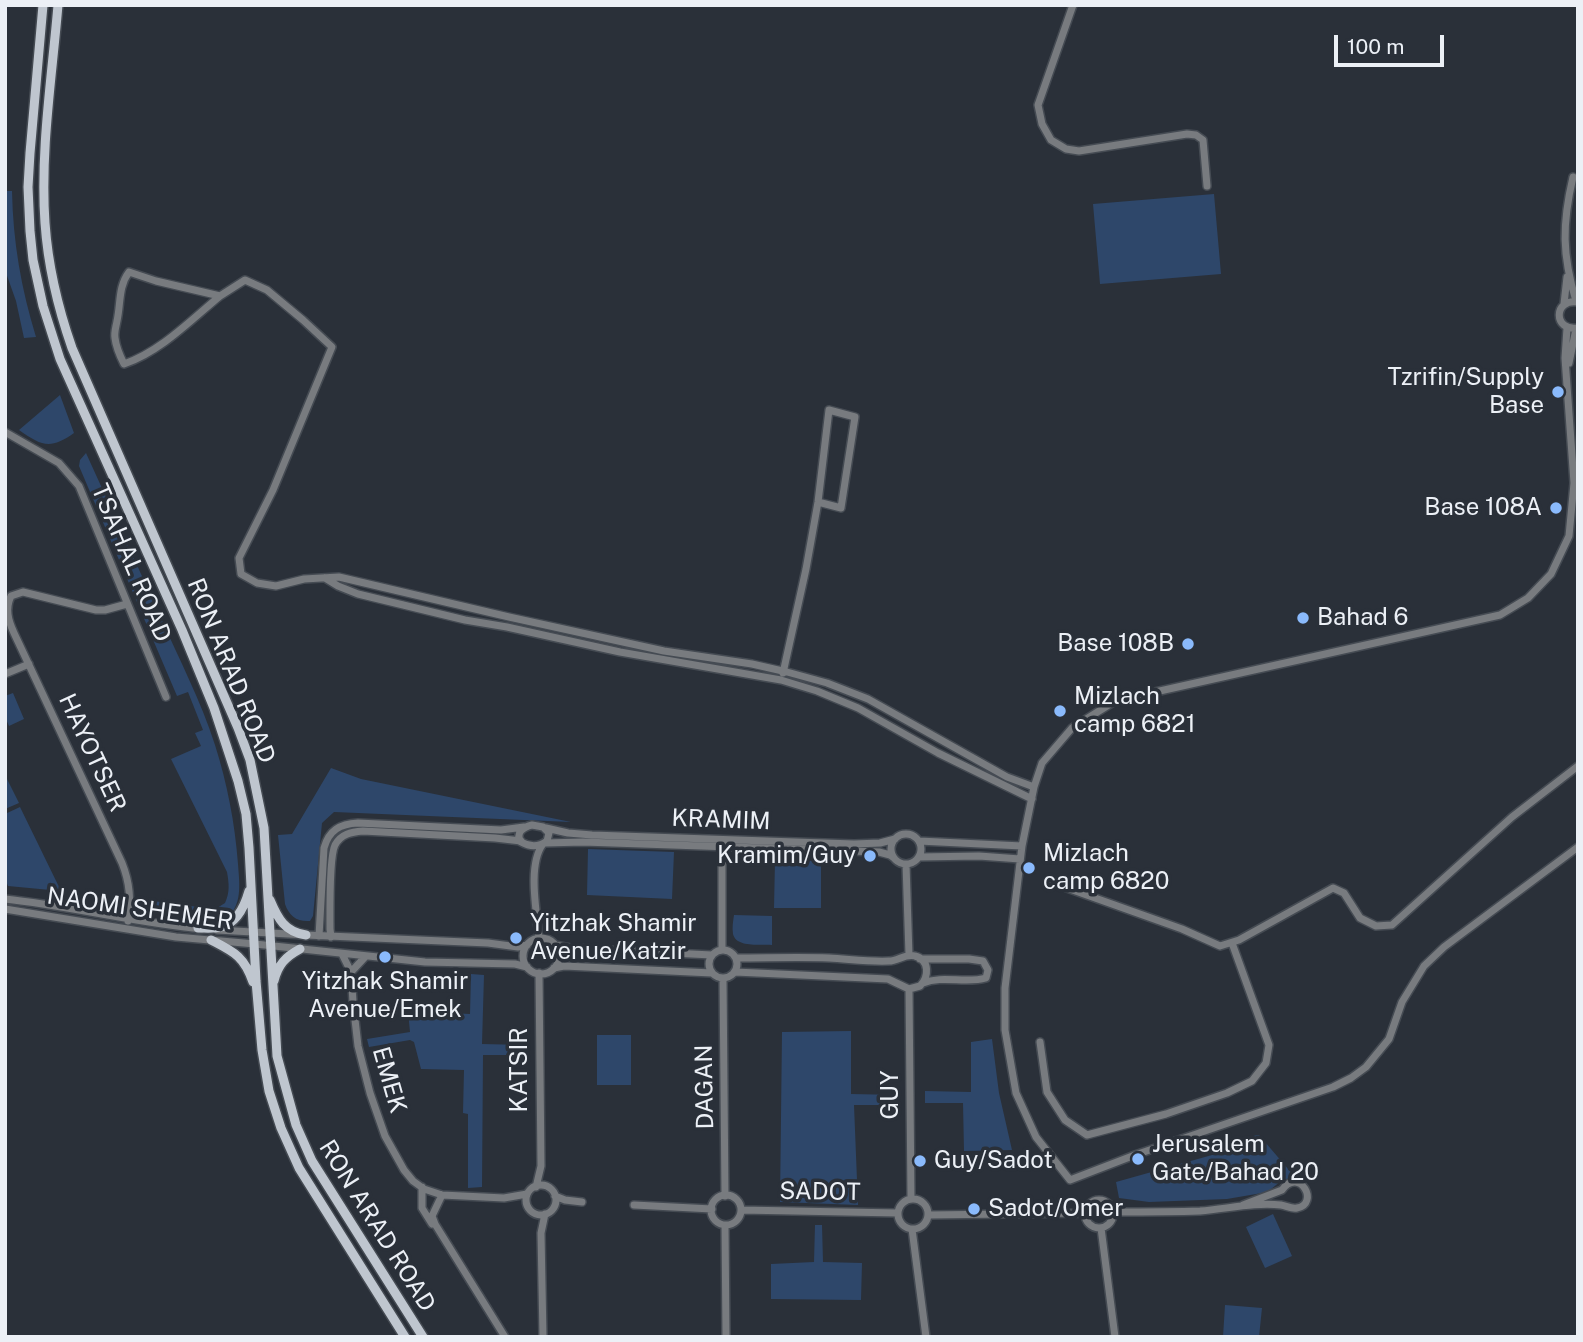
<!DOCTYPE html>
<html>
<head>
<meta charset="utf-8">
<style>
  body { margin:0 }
  #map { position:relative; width:1583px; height:1342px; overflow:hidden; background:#2a3039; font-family:"Public Sans",sans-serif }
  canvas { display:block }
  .frame { position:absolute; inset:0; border:7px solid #ecf0f6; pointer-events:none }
  .scale { position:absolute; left:1334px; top:35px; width:110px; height:32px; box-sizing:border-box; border:4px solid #ecf0f6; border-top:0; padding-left:9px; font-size:21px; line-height:24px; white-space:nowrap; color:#ecf0f6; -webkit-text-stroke:5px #2a3039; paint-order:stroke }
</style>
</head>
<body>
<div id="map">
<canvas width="1583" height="1342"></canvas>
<div class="frame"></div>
<div class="scale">100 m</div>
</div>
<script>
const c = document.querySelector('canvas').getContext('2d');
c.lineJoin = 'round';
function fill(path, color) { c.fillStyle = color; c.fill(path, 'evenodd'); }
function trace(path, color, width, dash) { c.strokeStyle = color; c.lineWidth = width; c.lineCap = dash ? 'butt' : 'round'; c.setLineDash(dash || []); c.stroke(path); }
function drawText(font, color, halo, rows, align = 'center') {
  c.font = font + ' "Public Sans",sans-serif'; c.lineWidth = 7; c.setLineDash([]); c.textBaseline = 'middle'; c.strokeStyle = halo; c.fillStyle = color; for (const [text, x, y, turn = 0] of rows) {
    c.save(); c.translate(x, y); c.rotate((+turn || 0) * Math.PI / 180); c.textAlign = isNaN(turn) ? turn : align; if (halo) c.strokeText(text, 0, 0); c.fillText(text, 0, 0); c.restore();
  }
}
const green = new Path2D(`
  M5,191H12C13,242 21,288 36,337L24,338L16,301L5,270Z
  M1214,194L1221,274L1100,284L1093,204Z
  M60,395L74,433C50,450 42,446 19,430Z
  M86,453C111,508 136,563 161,618C179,659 201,701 215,745C227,783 235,823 238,864C239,879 242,898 233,911C219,929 165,914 146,911L142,908L138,899L206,908H217L225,903C230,892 229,884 227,872L171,759L201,746L195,733L203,730L188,692L177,696L79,466L80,460Z
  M13,693L24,719L9,726L5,717V696Z
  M331,768L361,779L571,822L334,812L322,823L313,916L310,921C297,922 289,916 285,904L278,835L292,834Z
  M5,775L19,803L5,809Z
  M20,807L61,891L8,886L5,878V814Z
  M588,849L674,852L672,899L587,895Z
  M775,860L821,861V908H774Z
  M734,915L772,916V945C761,944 736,948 733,934C732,928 733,921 734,915Z
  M471,974L484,975L482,1044L524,1045V1055H483L482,1187L468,1188V1114L463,1113L464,1070L421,1069L414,1042L410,1040L369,1047L367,1039L410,1032L408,1011L470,1014Z
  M851,1031V1094L899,1095V1105H854L858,1205L780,1202L782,1032Z
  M597,1035H631V1085H597Z
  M992,1039L999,1093L1012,1150L964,1151L963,1103H925V1091L971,1092V1042Z
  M1259,1135L1295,1177L1282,1180L1270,1190L1262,1193L1227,1199L1149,1202L1119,1198L1116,1182L1237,1148L1235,1139Z
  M1273,1214L1292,1256L1265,1268L1246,1227Z
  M815,1225H822L823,1262L862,1263L861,1300L771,1299V1264L814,1262Z
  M1225,1305L1262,1308L1259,1337H1223Z`);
const minor = new Path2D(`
  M1073,5L1038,105L1042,124L1051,140L1066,149L1079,151L1187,134L1196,135L1203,140L1207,186
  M1573,177C1562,224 1562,255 1576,301
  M220,296C191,320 160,352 124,364C120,356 116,347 115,338C114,332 116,327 117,321C121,303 118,287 129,272L156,281L220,296L245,280L267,290L303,320L332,347L273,490L239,558L241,574L257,583L276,586L304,579L339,577L509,617L664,651L752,664L787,672L827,683L868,699L1007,777L1034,787
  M1578,302C1553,298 1553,332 1578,328
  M1564,304L1567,277
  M1567,328L1565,358L1574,483L1569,536L1551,574L1528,598L1500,615L1115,701L1072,728L1042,763L1034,787L1022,846L1005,988V1030L1016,1093L1036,1137L1070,1180L1135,1155L1333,1087L1351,1078L1366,1067L1389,1039L1402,1002L1424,966L1444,947L1578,847
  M1569,363L1576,329
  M5,432L59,463L79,486L166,697
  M325,578L338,586L358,594L465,620L507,627L620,652L781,680L817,691L858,708L938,753L1032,799
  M127,604L105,610H96L23,592L11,596C5,609 8,620 14,633L122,863C130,883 131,900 128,921
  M783,673L806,569L818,502L829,410L855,417L841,508L818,502
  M5,674L29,664
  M532,825L543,827L549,833L547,841C539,847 530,847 521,842C515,833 523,827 532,825Z
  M546,828L568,833L592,835L854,844L880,843L895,839
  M891 849a15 15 0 1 1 30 0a15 15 0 1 1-30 0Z
  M919,841L1022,846
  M545,843L583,842L879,852L890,855L894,858
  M722,844V949
  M919,857L979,856L1020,859
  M906,864L909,955
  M1053,883L1182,929L1220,946L1239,940L1333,888L1344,893L1360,918L1376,926L1392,925L1512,817L1578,766
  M5,899C71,906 136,923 202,929
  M5,909L176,937L255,944L425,962L515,964L527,967
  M217,930L306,935L488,943L518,947L527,945
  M319,936L324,848C329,830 340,824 358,823L501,830L524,827
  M331,937L330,929C330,912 329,857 335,845C341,834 351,832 363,831L495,838L521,841
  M539,938C537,913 527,865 543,844
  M523 956a18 18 0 1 1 36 0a18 18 0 1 1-36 0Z
  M555,945L570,948L712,955
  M709 964a14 14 0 1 1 28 0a14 14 0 1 1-28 0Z
  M342,954L351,972L353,1002L358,1046L370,1093L385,1136L404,1170L413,1181L424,1189L442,1195L504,1198L527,1194
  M920,959H969L983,961L988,970L986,978C966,984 943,975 923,983
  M554,968L564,966L712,973
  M351,972L365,957
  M735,972L888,979L909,989L920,986C929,977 930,960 915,956C906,953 898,961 889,961C869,962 849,959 829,958C798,957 767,958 736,958
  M723,978L725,1196
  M909,989L911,1199
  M1040,1042L1047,1092L1065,1120L1087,1135L1166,1114L1227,1093L1252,1081L1266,1063L1269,1045L1232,943
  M526 1200a15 15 0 1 1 30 0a15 15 0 1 1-30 0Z
  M422,1187V1208L432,1224
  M536,1187L541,1166L539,973
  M442,1195L432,1216L435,1224L505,1337
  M711 1210a15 15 0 1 1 30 0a15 15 0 1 1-30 0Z
  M555,1196L565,1200L582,1202
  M898 1214a15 15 0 1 1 30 0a15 15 0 1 1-30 0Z
  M1085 1214a14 14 0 1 1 28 0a14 14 0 1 1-28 0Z
  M634,1205L712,1209
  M741,1210L898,1213
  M1113,1212C1142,1212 1171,1212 1200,1211C1227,1209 1254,1202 1281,1205C1287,1206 1291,1209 1297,1208C1320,1204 1300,1166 1282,1190L1243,1205
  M928,1215L1085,1213
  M725,1225L726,1337
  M1101,1228L1115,1337
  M912,1229L926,1337
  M543,1337L541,1233L545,1214`);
const major = new Path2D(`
  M43,5L30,153L28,187L30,231L33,260L43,306L60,359L182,630L214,708L238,781L246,814L249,848L256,981L262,1050L269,1091L281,1128L299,1168L405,1337
  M58,5C52,77 40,151 45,223C48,266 58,308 72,348L238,728L250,760L264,828L277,1056L296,1125L312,1161L423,1337
  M270,900C278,919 285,932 306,935
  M198,928C205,928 214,929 221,927C237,923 245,905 249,891
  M211,940C234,952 244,956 253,982
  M274,981C278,965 285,957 300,949`);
const markers = [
  [1558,392,7,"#8abafc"],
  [1556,508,7,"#8abafc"],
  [1303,618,7,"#8abafc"],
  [1188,644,7,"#8abafc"],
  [1060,711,7,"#8abafc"],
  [870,856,7,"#8abafc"],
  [1029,868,7,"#8abafc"],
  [516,938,7,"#8abafc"],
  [385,957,7,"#8abafc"],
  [1138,1159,7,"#8abafc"],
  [920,1161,7,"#8abafc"],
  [974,1209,7,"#8abafc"]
];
const poiNames = [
  ["Tzrifin/Supply",1544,378,"right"],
  ["Base",1544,406,"right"],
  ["Base 108A",1542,508,"right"],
  ["Bahad 6",1317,618],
  ["Base 108B",1174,644,"right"],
  ["Mizlach",1074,697],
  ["camp 6821",1074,725],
  ["Mizlach",1043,854],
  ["camp 6820",1043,882],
  ["Kramim/Guy",856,856,"right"],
  ["Yitzhak Shamir",530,924],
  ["Avenue/Katzir",530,952],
  ["Yitzhak Shamir",385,982,"center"],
  ["Avenue/Emek",385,1010,"center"],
  ["Jerusalem",1152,1145],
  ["Gate/Bahad 20",1152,1173],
  ["Guy/Sadot",934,1161],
  ["Sadot/Omer",988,1209]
];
const streetNames = [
  ["TSAHAL ROAD",131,563,67],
  ["RON ARAD ROAD",231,671,68],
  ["HAYOTSER",92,753,65],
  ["KRAMIM",721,820,2],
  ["NAOMI SHEMER",140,909,8],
  ["KATSIR",520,1070,-90],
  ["EMEK",389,1080,74],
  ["DAGAN",705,1087,-91],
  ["GUY",891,1095,-90],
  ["SADOT",820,1192,1],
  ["RON ARAD ROAD",377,1226,58]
];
fill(green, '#2e476a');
trace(minor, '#454b53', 10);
trace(major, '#454b53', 12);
trace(minor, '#787b7f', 7);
trace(major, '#bfc6cf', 9);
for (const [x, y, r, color] of markers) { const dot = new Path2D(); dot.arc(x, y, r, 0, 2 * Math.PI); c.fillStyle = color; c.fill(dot); trace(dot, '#2a3039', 2.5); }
drawText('24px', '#ecf0f6', '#2a3039', poiNames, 'left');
drawText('24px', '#ecf0f6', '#2a3039', streetNames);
</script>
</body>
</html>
